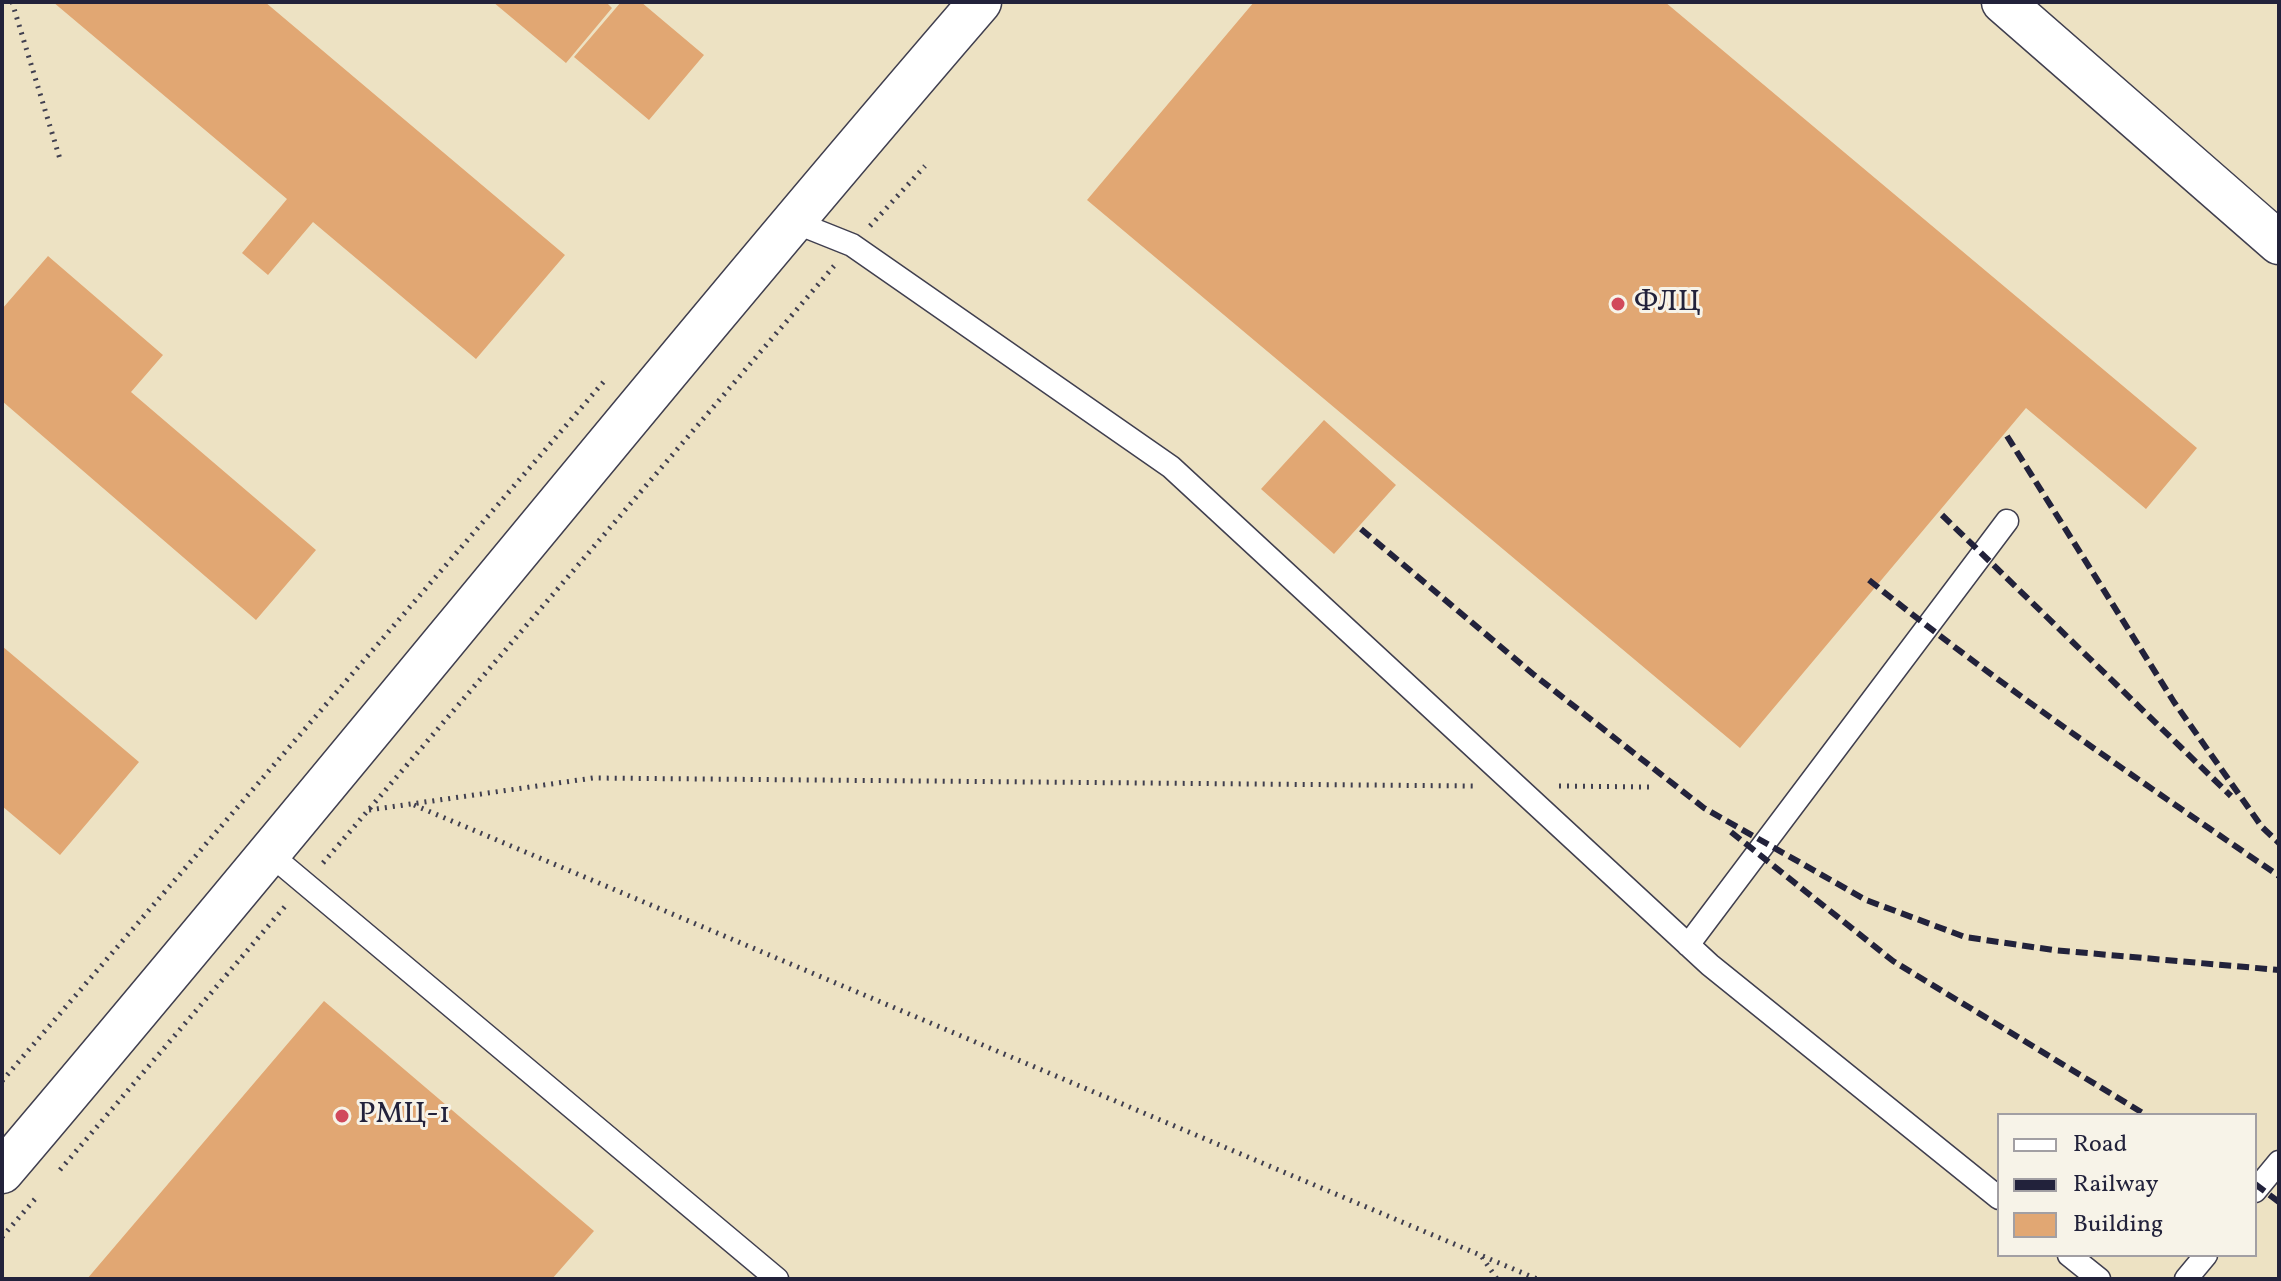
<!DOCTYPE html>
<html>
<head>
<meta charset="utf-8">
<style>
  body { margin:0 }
  #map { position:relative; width:2281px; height:1281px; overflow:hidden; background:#ede2c3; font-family:Vollkorn,serif }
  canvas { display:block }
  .frame { position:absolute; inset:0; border:4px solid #22223b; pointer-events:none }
  .legend { position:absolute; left:1997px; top:1113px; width:260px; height:144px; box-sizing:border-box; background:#f7f3e8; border:2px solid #a29fa3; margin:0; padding:10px 14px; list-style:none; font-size:24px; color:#22223b }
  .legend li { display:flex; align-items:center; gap:16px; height:40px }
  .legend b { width:40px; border:2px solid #a29fa3 }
</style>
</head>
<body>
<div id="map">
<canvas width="2281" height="1281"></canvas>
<div class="frame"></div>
<ul class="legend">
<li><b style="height:10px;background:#fff"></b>Road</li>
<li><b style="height:10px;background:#22223b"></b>Railway</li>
<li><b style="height:22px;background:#e1a773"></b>Building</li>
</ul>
</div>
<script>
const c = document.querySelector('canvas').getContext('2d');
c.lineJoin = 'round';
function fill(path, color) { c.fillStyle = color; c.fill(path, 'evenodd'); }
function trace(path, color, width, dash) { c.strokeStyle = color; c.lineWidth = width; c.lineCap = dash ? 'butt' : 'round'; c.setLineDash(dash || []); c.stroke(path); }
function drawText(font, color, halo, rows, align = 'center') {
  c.font = font + ' Vollkorn,serif'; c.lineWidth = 6; c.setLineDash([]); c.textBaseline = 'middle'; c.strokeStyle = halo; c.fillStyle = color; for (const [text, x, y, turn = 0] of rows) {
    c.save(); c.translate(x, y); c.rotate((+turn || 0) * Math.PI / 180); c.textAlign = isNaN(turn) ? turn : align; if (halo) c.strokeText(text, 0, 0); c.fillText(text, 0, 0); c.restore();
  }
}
const building = new Path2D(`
  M53,2H265L565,255L476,359L313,222L268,275L242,253L287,199Z
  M493,2H606L612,8L566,63Z
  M621,2H641L704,55L649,120L574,57Z
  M1254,2H1665L2197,448L2146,509L2026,408L1740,748L1087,200Z
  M48,256L163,355L131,392L316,550L256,620L2,401V309Z
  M1324,420L1396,485L1334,554L1261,489Z
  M2,646L139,762L60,855L2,806Z
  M324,1001L594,1231L552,1279H87Z`);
const path = new Path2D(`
  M12,2L60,159
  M870,226L925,166
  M1559,786L1649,787
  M414,805L1537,1279
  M369,810L593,778L1473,786
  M323,863L834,266
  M2,1081L606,379
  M60,1170L287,904
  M2,1237L35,1199
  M1482,1257L1497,1279`);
const service = new Path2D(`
  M792,221L852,245L1171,467L1710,965L1999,1198
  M271,855L777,1279
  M1688,945L2007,521
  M2255,1191L2279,1162
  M2069,1255L2099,1279
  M2186,1279L2206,1255`);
const minor = new Path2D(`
  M2003,2L2279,243
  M2,1172C331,785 648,387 980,2`);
const rail = new Path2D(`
  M2007,436L2174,702L2262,827L2279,843
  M1942,515L2231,796
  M1361,529L1533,674L1704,808L1866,900L1965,937L2053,950L2279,970
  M1869,580C2000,686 2140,781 2279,876
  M1731,832L1893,961L2146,1115
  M2255,1184L2279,1202`);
const markers = [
  [1618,304,8,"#d1495b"],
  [342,1116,8,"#d1495b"]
];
const poiNames = [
  ["ФЛЦ",1634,304],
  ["РМЦ-1",358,1116]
];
fill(building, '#e1a773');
trace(service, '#403f4f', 25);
trace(minor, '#403f4f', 45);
trace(path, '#403f4f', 5, [2, 6]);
trace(service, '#fff', 22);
trace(minor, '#fff', 42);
trace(rail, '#22223b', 6, [12, 6]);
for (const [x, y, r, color] of markers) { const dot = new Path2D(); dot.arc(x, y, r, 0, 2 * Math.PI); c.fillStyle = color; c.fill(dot); trace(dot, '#f7f3e8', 3); }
drawText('30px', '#22223b', '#f7f3e8', poiNames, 'left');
</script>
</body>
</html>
